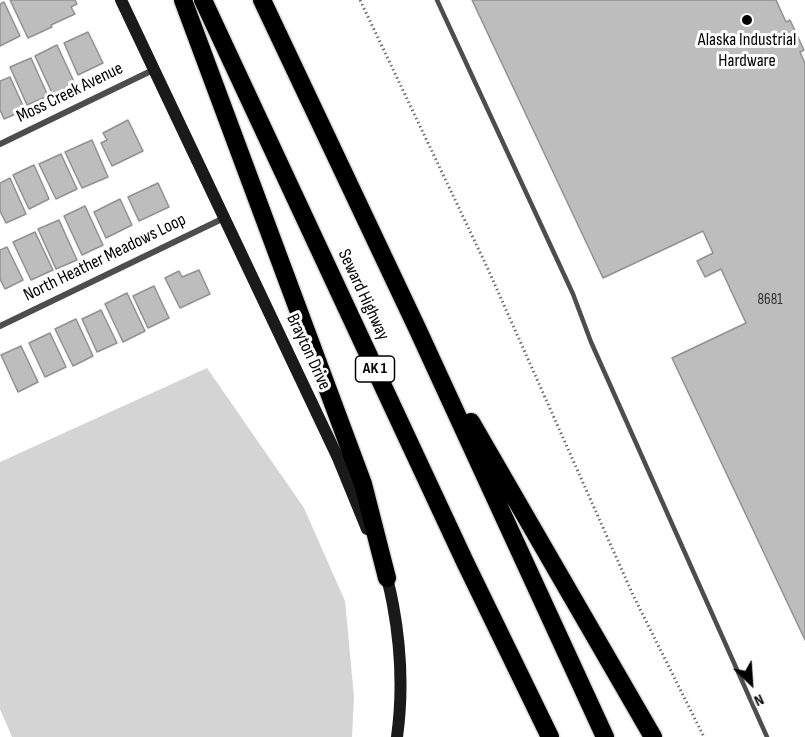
<!DOCTYPE html>
<html>
<head>
<meta charset="utf-8">
<style>
  body { margin:0 }
  #map { position:relative; width:805px; height:737px; overflow:hidden; background:#fff; font-family:"Sofia Sans Condensed",sans-serif }
  canvas { display:block }
  .north { position:absolute; left:721px; top:653px; width:60px; height:60px; -webkit-text-stroke:4px #fff; paint-order:stroke; rotate:155deg; font-size:16px; font-weight:700; line-height:24px; text-align:center; color:#000 }
  .north::after { content:''; display:block; margin:auto; width:21px; height:27px; background:#000; clip-path:polygon(50% 0,100% 100%,50% 72%,0 100%) }
</style>
</head>
<body>
<div id="map">
<canvas width="805" height="737"></canvas>
<div class="north">N</div>
</div>
<script>
const c = document.querySelector('canvas').getContext('2d');
c.lineJoin = 'round';
function fill(path, color) { c.fillStyle = color; c.fill(path, 'evenodd'); }
function trace(path, color, width, dash) { c.strokeStyle = color; c.lineWidth = width; c.lineCap = dash ? 'butt' : 'round'; c.setLineDash(dash || []); c.stroke(path); }
function drawText(font, color, halo, rows, align = 'center') {
  c.font = font + ' "Sofia Sans Condensed",sans-serif'; c.lineWidth = 6; c.setLineDash([]); c.textBaseline = 'middle'; c.strokeStyle = halo; c.fillStyle = color; for (const [text, x, y, turn = 0] of rows) {
    c.save(); c.translate(x, y); c.rotate((+turn || 0) * Math.PI / 180); c.textAlign = isNaN(turn) ? turn : align; if (halo) c.strokeText(text, 0, 0); c.fillText(text, 0, 0); c.restore();
  }
}
const green = new Path2D(`
  M207,368L304,508L345,601L354,697L352,737H12L0,709V462Z`);
const building = new Path2D(`
  M10,0H75L77,4L71,7L75,14L51,25L52,27L28,38Z
  M472,0H776L786,22L790,20L804,50L800,52L805,63V640L672,358L746,323L721,269L705,277L697,261L713,253L703,231L603,278Z
  M4,2L20,36L0,46V4Z
  M88,32L103,63L78,75L64,43Z
  M57,45L75,84L53,95L35,56Z
  M31,58L48,96L27,105L10,67Z
  M10,77L25,110L4,119L0,110V81Z
  M128,120L143,151L112,166L101,143L107,140L103,133Z
  M92,140L108,177L82,188L65,152Z
  M61,154L77,189L56,199L39,164Z
  M34,165L49,199L29,209L13,175Z
  M10,178L26,214L6,223L0,211V183Z
  M158,183L169,207L139,221L128,197Z
  M120,199L132,225L106,238L94,212Z
  M85,206L103,245L82,255L64,216Z
  M59,220L77,260L56,269L38,229Z
  M35,232L53,270L31,280L13,242Z
  M7,247L23,280L5,289L0,279V250Z
  M199,270L210,294L180,308L165,278L179,271L182,277Z
  M154,286L169,318L148,328L133,296Z
  M127,293L145,331L123,342L105,304Z
  M101,310L117,343L97,352L82,319Z
  M76,319L93,356L73,366L55,329Z
  M50,333L66,367L45,377L29,343Z
  M21,346L38,382L18,392L1,355Z`);
const path = new Path2D(`
  M360,0L487,267L633,595L704,737`);
const lane = new Path2D(`
  M437,0L573,294L591,342L767,737`);
const street = new Path2D(`
  M0,144L153,70
  M0,326L224,218`);
const secondary = new Path2D(`
  M121,0L338,458L367,529
  M385,573C389,583 391,595 393,605C401,648 403,693 397,737`);
const highway = new Path2D(`
  M183,0L363,484L387,578
  M203,0L465,562L550,737
  M262,0L417,328L605,737
  M471,422L653,737`);
const markers = [
  [747,20,6,"#000"]
];
const numberNames = [
  ["8681",770,300]
];
const shields = [
  [375,369,39]
];
const shieldNames = [
  ["AK 1",375,369]
];
const poiNames = [
  ["Alaska Industrial",747,40],
  ["Hardware",747,61]
];
const streetNames = [
  ["Moss Creek Avenue",70,93,-26],
  ["North Heather Meadows Loop",105,258,-26],
  ["Seward Highway",363,295,65],
  ["Brayton Drive",308,352,65]
];
fill(green, '#d4d4d4');
fill(building, '#bdbdbd');
trace(building, '#919191', 1.5);
trace(highway, '#dbdbdb', 21);
trace(path, '#6f6f6f', 3, [1.5, 3]);
trace(lane, '#4d4d4d', 4.5);
trace(street, '#4d4d4d', 6);
trace(secondary, '#1a1a1a', 12);
trace(highway, '#000', 18);
for (const [x, y, r, color] of markers) { const dot = new Path2D(); dot.arc(x, y, r, 0, 2 * Math.PI); c.fillStyle = color; c.fill(dot); trace(dot, '#fff', 2); }
drawText('15px', '#2f2f2f', null, numberNames);
for (const [x, y, w] of shields) { const box = new Path2D(); box.roundRect(x - w / 2, y - 13, w, 26, 4.5); c.fillStyle = '#fff'; c.fill(box); trace(box, '#000', 1.5); }
drawText('bold 16px', '#000', null, shieldNames);
drawText('18px', '#000', '#fff', poiNames);
drawText('18px', '#000', '#fff', streetNames);
</script>
</body>
</html>
